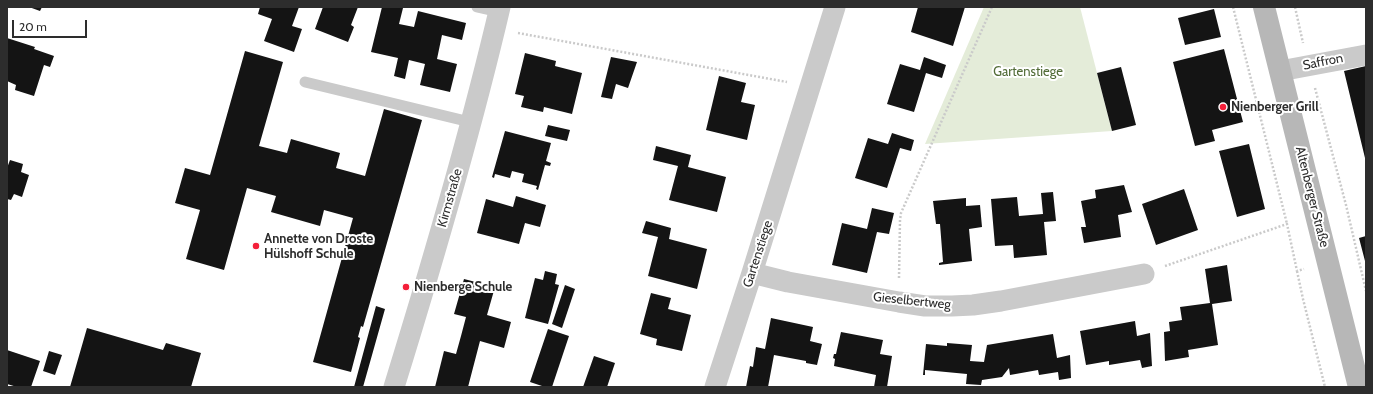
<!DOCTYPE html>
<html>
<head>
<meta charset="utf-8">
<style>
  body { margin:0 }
  #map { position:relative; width:1373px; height:394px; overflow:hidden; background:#fff; font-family:Cabin,sans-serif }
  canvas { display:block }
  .frame { position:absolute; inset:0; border:8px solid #2d2d2d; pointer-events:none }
  .scale { position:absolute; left:12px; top:20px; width:75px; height:18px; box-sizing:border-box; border:2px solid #2d2d2d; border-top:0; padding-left:5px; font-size:12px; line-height:14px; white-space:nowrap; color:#2d2d2d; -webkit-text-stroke:3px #fff; paint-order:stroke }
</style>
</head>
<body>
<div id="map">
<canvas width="1373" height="394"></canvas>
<div class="frame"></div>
<div class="scale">20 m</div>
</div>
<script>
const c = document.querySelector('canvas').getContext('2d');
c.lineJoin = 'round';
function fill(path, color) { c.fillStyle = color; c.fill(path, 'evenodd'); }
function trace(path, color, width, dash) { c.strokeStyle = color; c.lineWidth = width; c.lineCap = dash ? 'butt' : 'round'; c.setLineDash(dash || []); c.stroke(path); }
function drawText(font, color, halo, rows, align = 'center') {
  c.font = font + ' Cabin,sans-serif'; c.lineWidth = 4; c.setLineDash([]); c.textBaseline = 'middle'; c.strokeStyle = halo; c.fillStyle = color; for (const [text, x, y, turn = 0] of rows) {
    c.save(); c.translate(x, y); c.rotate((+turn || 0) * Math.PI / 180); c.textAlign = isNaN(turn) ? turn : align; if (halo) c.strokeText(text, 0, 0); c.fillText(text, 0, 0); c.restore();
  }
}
const green = new Path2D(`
  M984,7H1080L1112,131L925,144Z`);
const building = new Path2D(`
  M29,7H42L40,11Z
  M260,7H299L292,26L302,29L294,52L264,41L272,19L258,14Z
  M323,7H358L351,25L354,27L348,42L315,29Z
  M382,7L403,8L399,24L414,27L418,11L466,23L462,40L442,35L437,59L457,64L450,92L420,85L425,64L409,60L405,79L394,76L398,58L371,52Z
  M918,7H965L953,46L911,32Z
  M1214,9L1221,37L1185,45L1178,18Z
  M7,38L35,47L34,49L54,56L50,67L44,65L34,96L15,90L16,85L7,81Z
  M1224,49L1243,122L1212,130L1215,141L1195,146L1173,62Z
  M245,51L283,62L259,146L287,153L291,139L340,153L336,168L365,176L384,109L422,120L363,327L361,326L358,337L360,338L351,372L313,362L353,218L324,210L320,226L271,212L276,196L247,188L224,270L186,259L200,210L175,203L185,168L210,175Z
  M525,53L556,61L555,66L582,73L572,114L544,107L543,112L521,107L524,96L515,94Z
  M611,57L637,62L628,88L616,84L612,99L601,97Z
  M924,57L946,65L942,78L926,73L914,112L887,104L900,64L920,70Z
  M1366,66V158H1365L1344,71Z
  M1121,67L1136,125L1112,131L1097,73Z
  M719,76L746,83L741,102L755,105L747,140L706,130Z
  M548,125L570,130L567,141L545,136Z
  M505,131L551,143L546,161L551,163L550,166L545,165L538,190L536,189L537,186L522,182L524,174L512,171L510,178L495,174L494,178L492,177Z
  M892,133L914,140L911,151L900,148L887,188L855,178L868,138L888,144Z
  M1249,144L1265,209L1237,217L1219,151Z
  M656,146L691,155L688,167L726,177L717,212L669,200L678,166L653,160Z
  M10,160L23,164L21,172L29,175L22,197L14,194L11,200L7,199V168Z
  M1124,185L1132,212L1118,215L1121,237L1084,243L1081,227H1086L1081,201L1096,198L1095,190Z
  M1184,189L1198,230L1156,245L1142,204Z
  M1053,192L1056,221L1044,222L1047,255L1014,258L1013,245L995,246L991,199L1017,197L1019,216L1043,214L1041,193Z
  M516,196L546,205L540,227L525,223L519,244L477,233L486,199L513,207Z
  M966,198V206L980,205L982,227L969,229L972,261L939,265V263L943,262L940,224H936L933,201Z
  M872,208L894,213L889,234L877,232L867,273L832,265L842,223L867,229Z
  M646,221L671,228L669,239L707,249L697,289L648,276L658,237L642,233Z
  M1366,236V260L1365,261L1359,238Z
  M1227,265L1232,301L1212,304L1218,345L1188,350L1189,357L1165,361L1164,332L1170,331L1169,322L1182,320L1180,307L1210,303L1205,269Z
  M545,271L557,274L555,284L559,285L548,324L525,318L535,278L543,280Z
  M464,279L495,287L487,315L511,322L504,348L480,341L468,387H435L444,351L456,354L461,336L466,317L454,314Z
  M565,285L575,289L562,328L552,324Z
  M651,293L671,298L668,309L691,315L682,351L656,345L657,339L640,334Z
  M376,306L385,309L363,387H354Z
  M771,318L813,327L810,341L822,344L817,365L806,363V361L774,355L768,387H746L750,366L753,367L756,347L765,349Z
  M1135,321L1137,336L1150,333L1152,366L1142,368L1140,360L1109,365V361L1086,365L1080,331Z
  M87,328L163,350L166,343L201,353L191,387H70Z
  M548,329L569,336L552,387H545L530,382Z
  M841,332L883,340L880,354L892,356L887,387H874L876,375L834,366L835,359L833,358L834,354H836Z
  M1053,334L1057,358L1070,355L1071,378L1059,380L1058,372L1039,375L1038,370L1010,375L1009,368L1002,377L982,380L981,385L966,384L967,374L925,370V375H923L926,344L947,346V343L972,345L970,361L984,362L987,345Z
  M7,350L40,361L31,387H17L7,384Z
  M49,351L62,355L55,375L43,371Z
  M594,356L615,363L607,387H583Z`);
const path = new Path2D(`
  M1233,7L1287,224
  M1295,7L1303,43
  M518,33L787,82
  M1315,88L1346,205L1366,291
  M1165,266L1287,224L1297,271L1304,269
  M1297,271L1303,299L1325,387
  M899,278L900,220L901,213L992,7`);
const lane = new Path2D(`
  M477,7L499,12
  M305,82L470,122`);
const street = new Path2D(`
  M1280,71L1366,55
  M752,273L788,282L899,302L925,306H952L973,305L1001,301L1144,274
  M394,387C433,261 470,135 500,7
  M715,387L752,273L835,7`);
const secondary = new Path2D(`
  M1264,7L1359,387`);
const markers = [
  [1223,107,4,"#f41f39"],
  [256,246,4,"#f41f39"],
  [406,287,4,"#f41f39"]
];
const streetNames = [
  ["Saffron",1323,62,-11],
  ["Altenberger Straße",1312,197,76],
  ["Kirmstraße",450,198,-74],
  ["Gartenstiege",758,254,-72],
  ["Gieselbertweg",912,301,6]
];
const parkNames = [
  ["Gartenstiege",1028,72]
];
const poiNames = [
  ["Nienberger Grill",1231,107],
  ["Annette von Droste",264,239],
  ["Hülshoff Schule",264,254],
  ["Nienberge Schule",414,287]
];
fill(green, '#e4ecd9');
fill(building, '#141414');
trace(path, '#cacaca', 2.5, [2, 2]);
trace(lane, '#cacaca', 11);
trace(street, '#cacaca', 21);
trace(secondary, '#b7b7b7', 22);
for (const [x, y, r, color] of markers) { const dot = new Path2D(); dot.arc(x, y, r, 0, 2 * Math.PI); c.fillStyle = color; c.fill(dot); trace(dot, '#fff', 1.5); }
drawText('13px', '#2d2d2d', '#fff', streetNames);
drawText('13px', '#526c37', '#fff', parkNames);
drawText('bold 13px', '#2d2d2d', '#fff', poiNames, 'left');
</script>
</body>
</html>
